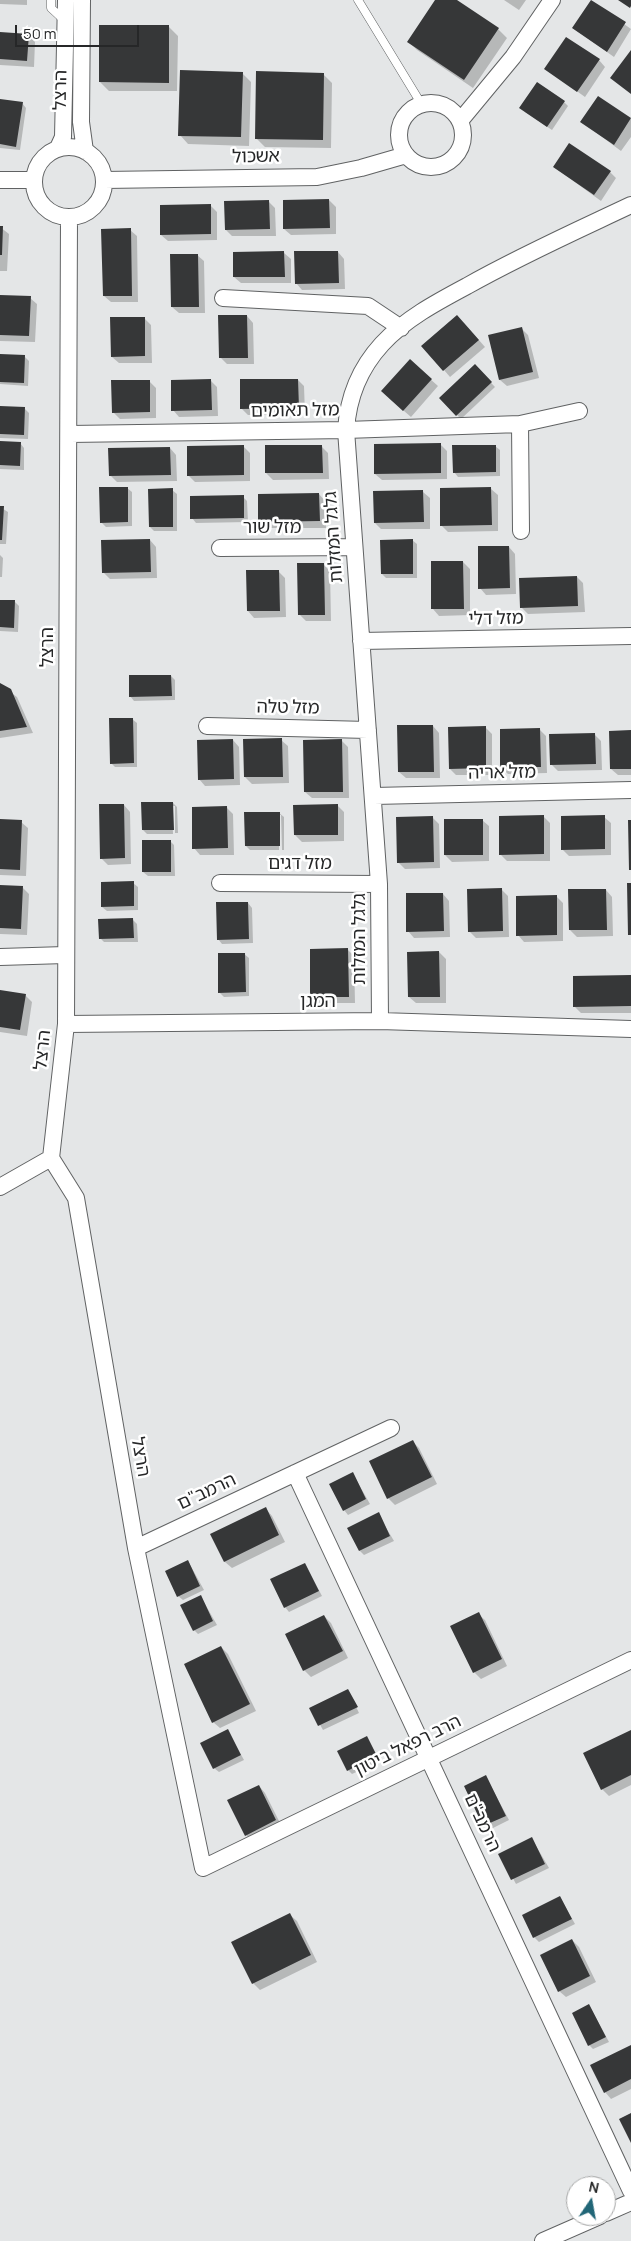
<!DOCTYPE html>
<html>
<head>
<meta charset="utf-8">
<style>
  body { margin:0 }
  #map { position:relative; width:631px; height:2241px; overflow:hidden; background:#e4e6e7; font-family:Manrope,sans-serif }
  canvas { display:block }
  .north { position:absolute; left:566px; top:2176px; width:50px; height:50px; box-sizing:border-box; background:#fff; border:1px solid #a8a9a9; border-radius:50%; rotate:12deg; font-size:14px; font-weight:700; line-height:20px; text-align:center; color:#262728 }
  .north::after { content:''; display:block; margin:auto; width:18px; height:22px; background:#216677; clip-path:polygon(50% 0,100% 100%,50% 72%,0 100%) }
  .scale { position:absolute; left:15px; top:25px; width:124px; height:22px; box-sizing:border-box; border:2px solid #262728; border-top:0; padding-left:6px; font-size:15px; line-height:18px; white-space:nowrap; color:#262728; -webkit-text-stroke:4px #fff; paint-order:stroke }
</style>
</head>
<body>
<div id="map">
<canvas width="631" height="2241"></canvas>
<div class="north">N</div>
<div class="scale">50 m</div>
</div>
<script>
const c = document.querySelector('canvas').getContext('2d');
c.lineJoin = 'round';
function fill(path, color) { c.fillStyle = color; c.fill(path, 'evenodd'); }
function trace(path, color, width, dash) { c.strokeStyle = color; c.lineWidth = width; c.lineCap = dash ? 'butt' : 'round'; c.setLineDash(dash || []); c.stroke(path); }
function drawText(font, color, halo, rows, align = 'center') {
  c.font = font + ' Manrope,"Noto Sans Hebrew",sans-serif'; c.lineWidth = 5; c.setLineDash([]); c.textBaseline = 'middle'; c.strokeStyle = halo; c.fillStyle = color; for (const [text, x, y, turn = 0] of rows) {
    c.save(); c.translate(x, y); c.rotate((+turn || 0) * Math.PI / 180); c.textAlign = isNaN(turn) ? turn : align; if (halo) c.strokeText(text, 0, 0); c.fillText(text, 0, 0); c.restore();
  }
}
const shadow = new Path2D(`
  M0,0H27V5L0,4Z
  M437,0H454L498,29L507,38L473,88L417,50L409,42Z
  M504,0H526L519,10Z
  M592,1L631,29L614,57L573,28Z
  M169,27L178,36L177,91H109L100,82Z
  M0,34L28,35L35,42L34,67L0,65Z
  M599,60L605,67L585,97L546,69Z
  M242,73L251,82L249,146L188,144L180,135Z
  M323,74L332,83L331,148L265,147L256,138Z
  M599,98L631,119V137L621,151L582,122Z
  M0,100L22,103L26,108L20,150L0,148Z
  M564,102L568,106L552,130L525,112Z
  M554,167L610,172L616,178L601,201Z
  M329,200L336,207V234L291,235L284,229Z
  M269,202L275,208L276,236H232L226,230Z
  M210,205L217,212V240L168,241L161,235Z
  M0,227L9,234L7,271H0Z
  M130,230L137,236L138,302H111L104,296Z
  M338,252L344,259L345,289L302,290L296,283Z
  M284,253L291,259V283H241L234,277Z
  M197,255L204,261L205,313H179L172,307Z
  M0,296L30,298L37,304L35,342L0,341Z
  M247,316L253,323L254,364H227L221,358Z
  M144,318L151,325L152,363H119L112,357Z
  M464,323L485,347L450,377L444,370Z
  M521,328L528,335L539,378L507,386L500,380L489,336Z
  M0,355L24,356L29,361L28,386L0,384Z
  M410,361L438,386L411,417L389,398Z
  M475,366L495,387L461,419L440,398Z
  M298,380L304,386L305,414L248,415L242,409Z
  M149,381L156,388V418L120,419L113,412Z
  M211,381L217,387L218,416L179,417L173,410Z
  M0,407L24,408L29,413L28,439L0,438Z
  M0,442L20,443L24,448V470L0,469Z
  M440,444L447,451V479L382,480L375,474Z
  M243,446L250,453V481L195,482L188,475Z
  M321,446L328,453L329,479L273,480L266,473Z
  M495,446L500,450V476L458,477L454,472Z
  M170,448L176,455L177,481L117,482L110,475Z
  M127,488L132,492V526L106,527L101,522Z
  M491,489L498,495V531L448,532L441,525Z
  M172,490L177,494V531H154L150,527Z
  M423,492L430,498V529H381L375,523Z
  M319,494L325,501L326,528H266L260,522Z
  M243,497L247,501L248,522L196,523L192,518Z
  M0,507L8,512L6,544H0Z
  M150,540L156,547L157,578L110,579L103,572Z
  M412,540L417,544V578H386L382,574Z
  M509,547L515,554L516,594L486,595L480,588Z
  M0,555L3,558L2,577H0Z
  M463,562L470,569V615L439,616L433,609Z
  M323,564L330,571L331,621H306L300,615Z
  M278,571L285,578L286,617L254,618L248,611Z
  M577,577L583,583L585,612L528,614L521,607Z
  M0,601L15,602L19,606L18,632L0,631Z
  M171,676L175,680V700L134,701L130,696Z
  M0,685L17,697L33,733L0,738Z
  M132,719L137,723V767H115L111,763Z
  M433,726L439,733L440,778H406L399,772Z
  M485,727L492,734V775H456L450,769Z
  M540,730L546,736L547,773L508,774L501,767Z
  M631,732V775H618L611,769Z
  M594,734L601,741L602,770L558,771L551,764Z
  M233,740L239,747L240,785L205,786L199,779Z
  M281,740L288,746L289,783L252,784L245,777Z
  M341,740L348,747L349,798H312L305,792Z
  M173,803L177,807L178,833H175V806H172L173,834H147L143,830Z
  M124,805L130,812L131,864L108,865L101,858Z
  M337,805L344,812V841L302,842L295,835Z
  M227,808L233,814L234,855H200L194,848Z
  M279,813L284,817V850H282L281,815H279V850H250L246,846Z
  M543,816L550,823V861H507L501,855Z
  M432,817L439,824L440,868L405,869L398,862Z
  M604,817L611,823V855L569,856L562,849Z
  M482,820L489,826V861L452,862L445,855Z
  M0,821L21,822L28,828L26,876L0,875Z
  M170,841L174,845L175,876H148L143,872Z
  M133,883L138,887V910L107,911L102,907Z
  M0,886L22,887L29,894L27,935L0,934Z
  M501,889L508,896L509,937L476,938L469,931Z
  M606,890L612,897L613,936L577,937L570,930Z
  M443,894L449,901L450,937L414,938L408,931Z
  M556,896L563,903V941L524,942L518,935Z
  M248,903L252,908L253,943L222,944L218,939Z
  M133,920L137,924L138,942H104L100,938Z
  M347,949L354,956L355,1003H318L311,997Z
  M439,952L446,959V1003H416L409,997Z
  M244,954L249,958V996L224,997L219,992Z
  M631,977V1013H581L575,1007Z
  M0,991L25,995L32,1002L27,1036L0,1032Z
  M412,1441L419,1448L437,1484L395,1505L388,1498Z
  M353,1474L370,1504L348,1515L344,1510Z
  M266,1509L272,1516L285,1542L232,1568L225,1562L212,1535Z
  M378,1514L394,1541L364,1555L360,1551Z
  M188,1561L204,1590L183,1600L178,1596Z
  M305,1564L322,1596L289,1612L285,1607Z
  M201,1597L217,1625L198,1634L194,1630Z
  M478,1614L485,1620L507,1666L481,1679L474,1672Z
  M324,1616L331,1623L348,1658L311,1677L304,1670Z
  M221,1647L228,1654L256,1711L220,1728L213,1722Z
  M348,1690L359,1713L323,1730L311,1709Z
  M228,1731L244,1760L219,1772L214,1768Z
  M631,1731V1785L609,1796L602,1789Z
  M367,1738L380,1761L352,1774L348,1770Z
  M486,1777L509,1820L489,1830L465,1787Z
  M259,1786L265,1793L282,1827L253,1842L246,1835Z
  M532,1839L549,1868L516,1884L500,1854Z
  M560,1897L575,1924L539,1942L534,1937Z
  M290,1915L297,1921L317,1962L260,1990L253,1983Z
  M572,1940L579,1947L596,1982L566,1997L559,1991Z
  M589,2005L609,2042L593,2049L589,2045Z
  M631,2046V2089L611,2099L605,2092Z`);
const building = new Path2D(`
  M435,0H457L499,28L464,80L407,42Z
  M591,0L626,22L607,52L572,28Z
  M618,0H631V6L630,8Z
  M99,25H169V83L99,82Z
  M0,32L29,34L27,61L0,59Z
  M566,37L600,59L577,92L544,69Z
  M631,50V94L610,78Z
  M180,70L243,72L241,137L178,136Z
  M256,71L324,73L323,140L255,139Z
  M537,82L565,101L547,127L519,108Z
  M598,96L631,118L614,145L580,122Z
  M0,99L23,102L16,147L0,144Z
  M569,143L611,171L594,195L553,167Z
  M329,199L330,228L283,229V200Z
  M269,200L270,229L225,230L224,201Z
  M211,204V234L160,235V205Z
  M0,226H3L2,255H0Z
  M131,228L132,296H103L101,229Z
  M284,251L285,277H233V252Z
  M294,251H338L339,283L295,284Z
  M170,254H198L199,307H171Z
  M0,295L31,296L29,336L0,335Z
  M218,315H247L248,358H219Z
  M457,315L479,340L443,371L421,346Z
  M110,317H145V356L111,357Z
  M522,327L533,372L499,380L488,335Z
  M0,354L25,355L24,383L0,382Z
  M410,359L432,379L403,411L381,391Z
  M475,364L492,382L456,416L439,398Z
  M211,379L212,410L171,411V380Z
  M240,379H298L299,408L240,409Z
  M111,380H150V412L112,413Z
  M0,406L25,407L24,435L0,434Z
  M0,441L21,442L20,466L0,465Z
  M441,443V473L374,474V444Z
  M244,445V475L187,476V446Z
  M265,445H322L323,473H265Z
  M452,445H496V472L453,473Z
  M170,447L171,475L109,476L108,448Z
  M99,487H128V522L100,523Z
  M491,487L492,525L440,526V488Z
  M173,488V527H149L148,489Z
  M423,490L424,522L374,523L373,491Z
  M319,493L320,521L258,522V494Z
  M244,495V518L190,519V496Z
  M0,506H4L2,540H0Z
  M150,539L151,572L102,573L101,540Z
  M413,539V574H381L380,540Z
  M478,546H509L510,588L478,589Z
  M431,561H463L464,609H431Z
  M297,563H324L325,615H298Z
  M246,570H279L280,611H247Z
  M577,576L578,606L520,608L519,578Z
  M0,600H15L14,628L0,627Z
  M129,675H171L172,696L129,697Z
  M0,683L11,689L27,727L0,731Z
  M109,718H133L134,763L110,764Z
  M397,725H433L434,772H398Z
  M486,726V768L449,769L448,727Z
  M540,728L541,767H500V729Z
  M631,730V769H610L609,731Z
  M595,733L596,764L550,765L549,734Z
  M282,738L283,777H244L243,739Z
  M233,739L234,779L198,780L197,740Z
  M342,739L343,792H304L303,740Z
  M141,802H173L174,830H142Z
  M99,804H124L125,858L100,859Z
  M338,804V835H294L293,805Z
  M227,806L228,848L192,849V807Z
  M244,812H280V846H245Z
  M544,815V854L499,855V816Z
  M605,815V849L561,850V816Z
  M433,816L434,862L397,863L396,817Z
  M0,819L22,820L20,870L0,869Z
  M444,819H483V855H444Z
  M628,820H631V870H629Z
  M142,840H171V872H142Z
  M134,881V906L101,907V882Z
  M627,883H631V935H628Z
  M0,885L23,886L21,929L0,928Z
  M502,888L503,931L468,932L467,889Z
  M568,889H606L607,930H569Z
  M406,893H443L444,931L406,932Z
  M557,895V935L516,936V896Z
  M216,902H248L249,939L217,940Z
  M133,918L134,938L99,939L98,919Z
  M348,948L349,997H310V949Z
  M439,951L440,997H408L407,952Z
  M218,953H245L246,992L218,993Z
  M631,975V1006L573,1007V976Z
  M0,990L26,994L20,1030L0,1027Z
  M413,1440L432,1477L387,1499L369,1461Z
  M353,1472L366,1499L343,1511L329,1484Z
  M266,1507L279,1535L224,1562L210,1534Z
  M379,1512L390,1536L359,1551L347,1528Z
  M188,1560L200,1586L177,1597L165,1571Z
  M305,1563L319,1591L284,1608L270,1579Z
  M201,1595L213,1621L193,1631L180,1605Z
  M479,1612L502,1659L473,1673L450,1626Z
  M324,1615L343,1651L303,1671L285,1634Z
  M221,1646L250,1704L212,1723L184,1664Z
  M348,1689L358,1707L318,1726L309,1708Z
  M228,1729L241,1755L213,1769L200,1743Z
  M631,1730V1775L601,1790L583,1753Z
  M367,1736L377,1756L347,1771L337,1751Z
  M486,1775L506,1816L483,1826L464,1786Z
  M259,1785L276,1820L245,1836L227,1800Z
  M532,1837L545,1864L511,1880L498,1854Z
  M560,1896L572,1919L533,1938L522,1915Z
  M290,1913L311,1955L252,1984L231,1942Z
  M572,1939L590,1976L558,1992L540,1955Z
  M589,2004L606,2037L588,2046L572,2013Z
  M631,2045V2079L604,2093L590,2065Z
  M631,2113V2143L619,2119Z`);
const service = new Path2D(`
  M51,0V8L64,20
  M358,0L422,105`);
const minor = new Path2D(`
  M82,0L81,122L85,151
  M399 135a32 32 0 1 1 64 0a32 32 0 1 1-64 0Z
  M460,121L513,57L552,0
  M34 182a35 35 0 1 1 70 0a35 35 0 1 1-70 0Z
  M58,148L63,137L66,0
  M0,180H34
  M104,180L317,177L361,168L406,155
  M69,217L66,1024L51,1158L76,1198L136,1548L203,1868L631,1660
  M223,298L368,306L401,328
  M520,424L521,531
  M70,434L346,430L520,424L579,411
  M220,548L354,547
  M361,641L631,636
  M207,726L368,730
  M374,796L631,790
  M220,883L379,884
  M0,957L65,955
  M380,1021L379,884L346,430C348,398 360,368 382,344C405,319 437,302 467,286C520,256 576,231 631,205
  M66,1024L380,1021L631,1029
  M0,1187L51,1158
  M295,1473L631,2191
  M136,1548L391,1428
  M606,2213L631,2202
  M543,2241L600,2216`);
const streetNames = [
  ["הרצל",61,90,-89],
  ["אשכול",256,157,-1],
  ["מזל תאומים",295,411,-1],
  ["מזל שור",272,528],
  ["גלגל המזלות",334,537,-94],
  ["מזל דלי",496,619,-1],
  ["הרצל",48,647,-90],
  ["מזל טלה",288,708,1],
  ["מזל אריה",502,773,-1],
  ["מזל דגים",300,864],
  ["גלגל המזלות",360,939,-90],
  ["המגן",318,1002],
  ["הרצל",43,1050,-84],
  ["הרצל",140,1457,80],
  ["הרמב\"ם",207,1492,-25],
  ["הרב רפאל ביטון",408,1746,-26],
  ["הרמב\"ם",482,1823,65]
];
fill(shadow, '#0003');
fill(building, '#363738');
trace(service, '#606263', 9);
trace(minor, '#606263', 18);
trace(service, '#fff', 8);
trace(minor, '#fff', 16);
drawText('18px', '#262728', '#fff', streetNames);
</script>
</body>
</html>
